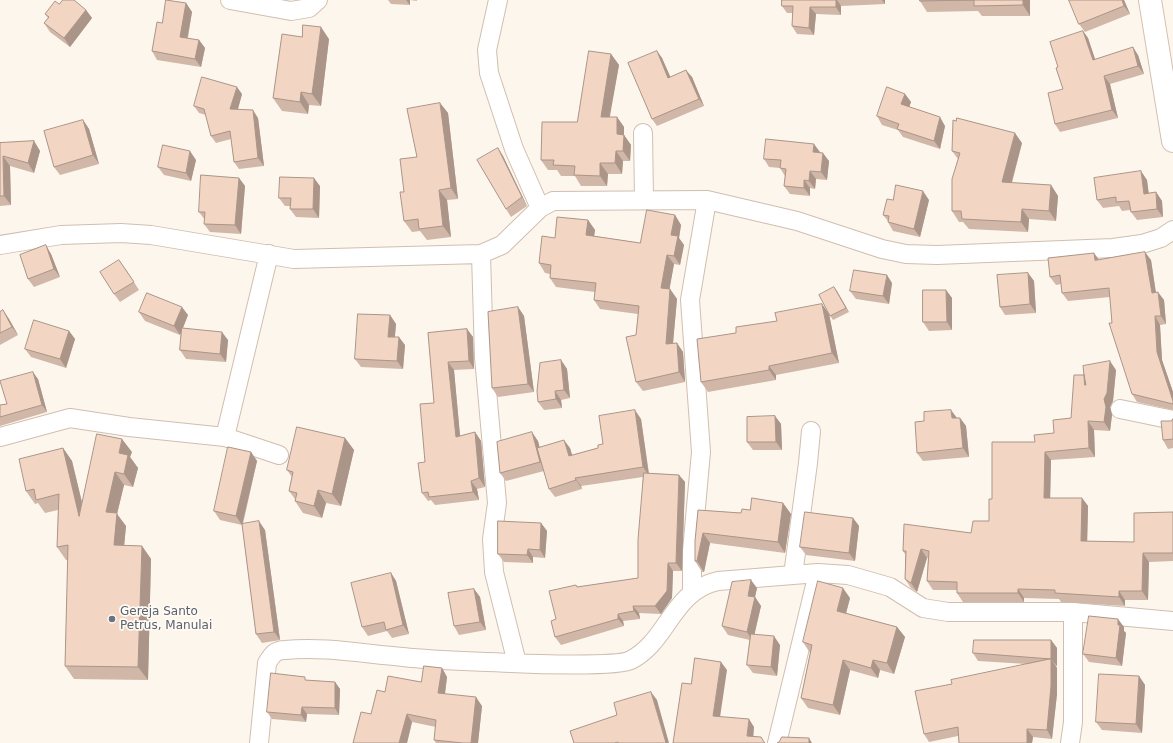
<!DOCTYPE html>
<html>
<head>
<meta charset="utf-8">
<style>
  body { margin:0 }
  canvas { display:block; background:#fdf6ec }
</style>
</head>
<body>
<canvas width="1173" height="743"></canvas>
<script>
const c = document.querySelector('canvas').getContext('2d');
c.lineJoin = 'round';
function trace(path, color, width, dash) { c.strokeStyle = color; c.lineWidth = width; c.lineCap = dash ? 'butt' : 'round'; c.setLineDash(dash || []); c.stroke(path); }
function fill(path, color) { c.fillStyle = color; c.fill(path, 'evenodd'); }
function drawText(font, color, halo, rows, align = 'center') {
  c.font = font + ' "DejaVu Sans",sans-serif'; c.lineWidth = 3.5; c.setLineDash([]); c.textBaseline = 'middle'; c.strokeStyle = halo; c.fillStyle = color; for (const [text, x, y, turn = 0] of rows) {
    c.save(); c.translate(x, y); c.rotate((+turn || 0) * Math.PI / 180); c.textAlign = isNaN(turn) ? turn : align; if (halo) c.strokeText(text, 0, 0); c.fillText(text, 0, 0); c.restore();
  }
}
const minor = new Path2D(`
  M230,0L291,11L309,8L318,0
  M498,0L487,50L489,73L514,149L540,208
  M643,133L644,199
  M0,245L61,235L121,233L151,235L294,259L481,254L502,245L540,208L553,201L707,200L797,221L882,249L906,254L937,255L1113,248L1142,244L1161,238L1173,230
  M481,254L484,357L497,503L492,539L494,572L517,663
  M1120,409L1173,420
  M0,437L70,418L129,427L225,437L269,254
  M225,437L279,455
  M793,575L808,463L811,431
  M692,592V551L701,452L690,300L707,200
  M259,743L267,663C272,655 275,650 285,650C323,646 365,654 403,657C439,661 475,661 511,663C531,664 619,667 631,660C668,641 672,591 718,581L818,573
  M777,743L818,573L848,575L890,587L923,608L948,612H1073L1173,621
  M1070,743L1073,722V612`);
const secondary = new Path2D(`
  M1150,0L1173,141`);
const wall = new Path2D(`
  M388,0H417V1L410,0V5L391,4Z
  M782,0H885V4L841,6V15L816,14L814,35L797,34L792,26L793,13H787L782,6Z
  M920,0H1030V16H982L978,11L927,12L920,1Z
  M1124,0L1130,14L1085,32L1079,24Z
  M186,3L192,12L188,38L199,40L205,48L201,67L157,60L152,51L162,23Z
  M59,4L86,10L92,18L70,47L50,32L44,23L48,18L45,14Z
  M1083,31L1088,38L1095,59L1138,55L1144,74L1110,84L1118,118L1060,132L1055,124L1063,89L1058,67Z
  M329,39L321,106L309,105L308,114L282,111L273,98Z
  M657,51L662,58L670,77H692L704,106L657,126L652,119Z
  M611,54L619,65L609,117H617L624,127V135L631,145L630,161H623L622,174H608L607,186H581L575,176H561L557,170H548L541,160L577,122Z
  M242,94L238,109L258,118L264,166L239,169L234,162L231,139L216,143L211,136L206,115L199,113L194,106Z
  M905,94L911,102L909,107L945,126L940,149L903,137L898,130L882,125L877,116Z
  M440,103L448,113L458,199L447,200L451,237L427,240L420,231L412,232L404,221V192L417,157Z
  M83,120L89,129L99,164L60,175L54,167Z
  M34,141L40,151L34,173L10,166L11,205L0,206V143Z
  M1022,143L1012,183L1051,185L1058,196L1056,221L1029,219L1028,232L969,229L963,222H959L952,211L958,159L952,151Z
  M498,148L503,156L527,206L511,217L506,209Z
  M820,152L829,161L827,180L816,179L815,189L810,188V196L790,194L784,186L785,176L780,168L769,167L764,159Z
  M196,160L191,181L164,175L158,167Z
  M239,178L245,186L241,234L210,232L204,224L205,220L199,212Z
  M1147,180L1148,193L1156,192L1162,201L1163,217L1137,220L1131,212L1130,210L1122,211L1119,206L1103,208L1097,200Z
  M320,186L319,218L296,217L290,209V206H285L279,198Z
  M893,200H929L920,237L893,231L888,222V221L883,215Z
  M675,215L681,225L679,238L684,245L680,265L674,264L669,289H670L677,299L673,343H677L683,352L685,382L643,391L636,382V335L638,314L600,309L594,300L595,292L556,287L550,278V274L545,273L539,263L555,238L588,220L595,230L594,236L640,243Z
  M51,254L60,277L34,287L28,279Z
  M1099,260H1151L1156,292L1164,300L1166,324L1160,325L1162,360L1173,392V410L1137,402L1132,394L1112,323L1110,297L1068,301L1062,293L1061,284L1056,285L1050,277Z
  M125,268L139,290L120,302L114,294Z
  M1028,273L1034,281L1036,313L1005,315L1000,307Z
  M892,283L889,304L856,299L850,291Z
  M834,287L849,312L833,320L829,314L839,363L776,375V380L708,392L701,382L736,333L777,321L822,304L829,314Z
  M946,290L952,298V330L929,331L923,322Z
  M518,307L524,316L534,392L498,397L492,388Z
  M3,310L9,319L18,335L0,345V312Z
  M139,312L188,315L183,328L228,340L226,362L186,359L180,350L181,331L180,335L145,321Z
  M390,315L396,324L395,337L405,345L403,369L361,367L355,359Z
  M467,329L473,337L474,369L454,370L460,436L475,432L481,441L485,487L477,489L479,500L435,505L431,500L428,501L422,493L425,462L434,403L428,333Z
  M69,331L75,339L66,368L31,357L25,349Z
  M561,360L567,369L570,398L561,400L562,408L544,410L538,402Z
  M1116,370L1113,401L1110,407L1112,415L1110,431L1094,430L1095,457L1051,460L1050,498H1082L1088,506L1087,541L1134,542L1173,512V561L1149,562L1148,600H1125V606L1061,602L1059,599L1024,598V602H963L957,593V590H933L927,581L928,558H927L917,592L911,588L905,579V554L903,551L971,533L989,521L992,499L1035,442L1054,433L1071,418L1084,375Z
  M38,379L47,412L0,426V405L7,404Z
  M775,416L781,424L782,450H753L747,442Z
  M957,418H960L966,426L969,457L923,461L917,453Z
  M641,419L649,473L679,475L685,482L682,571H673L672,598L661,614L639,613L640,619L623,621L624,626L561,645L555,637L556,619L578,587L638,578L643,477L581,486L582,489L555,497L549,489L544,471L506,481L500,473L538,441L539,447L570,448L572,455L598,448Z
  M1173,419V448L1168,449L1163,440L1171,421Z
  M345,438L354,450L341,506L326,503L322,518L303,513L295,501V499L289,491L292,477L287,470Z
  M63,448L72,461L82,502L132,452L130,457L138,468L133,487L124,485L117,514L126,526L124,545L142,546L151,559L148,680L74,679L65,666L68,560H66L57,547L58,510L45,513L38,503L35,504L26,491Z
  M251,452L257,461L243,524L265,530L280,640L262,643L256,634L242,525L220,520L214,511Z
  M783,503L791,514L785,553L710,543L704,572H702L695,561L698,510L741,513L750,510Z
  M853,518L859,526L855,561L806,555L800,547Z
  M541,523L547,531L545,558L533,557V563L504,562L498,554Z
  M391,573L396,581L409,634L392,638L387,631L368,636L362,627Z
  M757,588L755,597L761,606L754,634L780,645L777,676L753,673L747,665L750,640L728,635L722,626Z
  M474,589L480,597L486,630L459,635L454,626Z
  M850,598L846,613L897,627L905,637L894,674L880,670L878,678L850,670L840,715L808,708L801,698L810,653L803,642Z
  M1124,627V631L1126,633L1122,666L1089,662L1083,654Z
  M1051,640L1057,648V666H1056L1057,668V694L1052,739L1033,737L1032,743H959L958,736L929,742L924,734L1027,664L978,661L973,653Z
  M442,668L447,677L445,694L482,706L478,743H436L434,740L436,727L412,722L407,743H353L371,714L385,692L421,682Z
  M1139,676L1145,685L1142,733L1102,730L1096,722Z
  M307,680L335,682L340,689L339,715L307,714L306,722L272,719L267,712Z`);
const shadedWall = new Path2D(`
  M406,0H410V5Z
  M836,0H837L841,6V15L836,7Z
  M882,0H885V4Z
  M1023,0H1030V16L1023,5Z
  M1122,0H1124L1130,14L1124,6Z
  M186,3L192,12L186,45L180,37Z
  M810,7L816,14L814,35L809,28Z
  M86,10L92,18L70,47L64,38Z
  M321,27L329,39L321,106L312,94Z
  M1083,31L1088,38L1098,68L1093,60Z
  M199,40L205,48L201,67L195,59Z
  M1133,47L1138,55L1144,74L1138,66Z
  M657,51L662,58L674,85L668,78Z
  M611,54L619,65L608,127L601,117Z
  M686,70L692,77L704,106L699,99Z
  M1104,76L1110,84L1118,118L1112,110Z
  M237,87L242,94L236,116L230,109Z
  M301,92L309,105L308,114L300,102Z
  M905,94L911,102L907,113L901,104Z
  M440,103L448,113L458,199L451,188Z
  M253,110L258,118L264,166L258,158Z
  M617,117L624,127V135L631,145L630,161L623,151L617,134Z
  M940,117L945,126L940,149L934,141Z
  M83,120L89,129L99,164L93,155Z
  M1015,133L1022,143L1009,192L1002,182Z
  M34,141L40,151L34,173L28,163Z
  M814,144L820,152H813Z
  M498,148L503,156L527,206L522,197Z
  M190,151L196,160L191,181L186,173Z
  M616,151L623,161L622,174L615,163Z
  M823,153L829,161L827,180L821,172Z
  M3,156L10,166L11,205L4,196Z
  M600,163L608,174L607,186L600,176Z
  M810,171L816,179L815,189L809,181Z
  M1141,171L1147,180L1150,202L1144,194Z
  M239,178L245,186L241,234L235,225Z
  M314,178L320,186L319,218L313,209Z
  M804,180L810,188V196L804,188Z
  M1051,185L1058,196L1056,221L1049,211Z
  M439,190L447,200L451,237L443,226Z
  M923,191L929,200L920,237L914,229Z
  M1156,192L1162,201L1163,217L1157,209Z
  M1022,209L1029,219L1028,232L1021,222Z
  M675,215L681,225L679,238L684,245L680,265L674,256L671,235Z
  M588,220L595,230L593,244L586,235Z
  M46,245L51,254L60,277L54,269Z
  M1145,252L1151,260L1157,301L1152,293Z
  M1094,253L1100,261L1095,260Z
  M667,255L674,264L668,298L661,288Z
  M1028,273L1034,281L1036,313L1030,304Z
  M887,275L892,283L889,304L883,296Z
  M834,287L837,291L849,312L846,308Z
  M670,289L677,299L672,354L666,344Z
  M946,290L952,298V330L947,322Z
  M1158,292L1164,300L1166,324L1161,316Z
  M822,304L829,314L839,363L832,353Z
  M182,307L188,315L180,335L174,326Z
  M518,307L524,316L534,392L528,384Z
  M3,310L9,319L18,335L12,327Z
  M390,315L396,324L394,345L388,337Z
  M1155,316L1160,325L1162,360L1173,392V401L1157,352Z
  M467,329L473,337L474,369L469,361Z
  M69,331L75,339L66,368L60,359Z
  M222,332L228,340L226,362L220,354Z
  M399,337L405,345L403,369L397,361Z
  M677,343L683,352L685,382L679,372Z
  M561,360L567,369L570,398L564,390Z
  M1110,361L1116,370L1113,401L1110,407L1112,415L1110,431L1104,422V399Z
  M448,362L454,370L461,446L456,437Z
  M769,366L776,375V380L769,370Z
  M33,372L38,379L47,412L42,405Z
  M555,391L561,400L562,408L556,399Z
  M635,410L641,419L649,476L643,467Z
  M951,410L957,418H952Z
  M775,416L781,424L782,450L776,442Z
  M960,418L966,426L969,457L963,448Z
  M1088,421L1094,430L1095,457L1089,448Z
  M475,432L481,441L485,487L479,478Z
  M532,432L538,441L546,471L540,462Z
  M345,438L354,450L341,506L332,494Z
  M122,439L132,452L130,457L138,468L133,487L124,474L119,453Z
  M564,440L570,448L575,465L569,456Z
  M63,448L72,461L88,528L79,516Z
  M251,452L257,461L242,525L236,516Z
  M1045,452L1051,460L1050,506L1044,498Z
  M115,472L124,485L117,514L126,526L123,558L114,545L106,512Z
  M679,475L685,482L682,571L676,563Z
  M575,478L581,486L582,489L576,480Z
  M471,481L477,489L479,500L473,492Z
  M318,490L326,503L322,518L314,506Z
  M1082,498L1088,506L1087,550L1081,541Z
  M783,503L791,514L785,553L778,542Z
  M853,518L859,526L855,561L849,553Z
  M259,521L265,530L280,640L274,632Z
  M541,523L547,531L545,558L540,550Z
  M703,533L710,543L704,572L697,561Z
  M142,546L151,559L148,680L138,667Z
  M528,549L533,557V563L527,555Z
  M921,549L927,558L917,592L911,583Z
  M1143,553L1149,562L1148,600L1142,591Z
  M668,563L673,571L672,598L661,614L655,606Z
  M391,573L396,581L409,634L403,625Z
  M751,580L757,588L755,597L761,606L753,641L747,632L748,596Z
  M843,588L850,598L844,621L837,611Z
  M474,589L480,597L486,630L480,622Z
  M1018,589L1024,598V602L1018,593Z
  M1119,591L1125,600V606L1119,597Z
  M633,606L639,613L640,619L634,611Z
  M618,614L623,621L624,626L618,619Z
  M1118,619L1124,627V631L1126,633L1122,666L1116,658Z
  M897,627L905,637L894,674L887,663Z
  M774,636L780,645L777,676L771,667Z
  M1051,640L1057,648V666L1051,659Z
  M1051,659L1057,668V694L1052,739L1047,730Z
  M843,660L850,670L840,715L833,705Z
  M873,660L880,670L878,678L871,668Z
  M721,662L727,670L719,724L713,716Z
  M442,668L447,677L444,701L438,693Z
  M1139,676L1145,685L1142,733L1136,724Z
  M335,682L340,689L339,715L335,708Z
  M651,692L657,700L669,743H666Z
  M476,697L482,706L478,743H471Z
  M302,707L307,714L306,722L301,715Z
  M407,714L412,722L407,743H399Z
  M749,719L754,727L753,743L747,736Z
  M1027,729L1033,737L1032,743H1027Z
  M809,738L812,743H809Z`);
const building = new Path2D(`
  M63,0H74L86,10L64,38L44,23L49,17L45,14L55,1L59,4Z
  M166,0L186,3L180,37L199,40L195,59L152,51L157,22L162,23Z
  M782,0H836V7H810L809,28L792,26L793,6H782Z
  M920,0H1023V5L974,6V0L920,1Z
  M1069,0H1122L1124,6L1079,24Z
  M303,25L321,27L312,94L301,92L300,102L273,98L282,34L302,37Z
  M1083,31L1093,60L1133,47L1138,66L1104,76L1112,110L1055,124L1048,93L1063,89L1056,68L1058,67L1050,42Z
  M589,51L611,54L601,117H617V134L624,135L623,151H616L615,163H600V176L574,175L575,166L553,165L554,160H541L542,122H577Z
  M657,51L668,78L686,70L699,99L652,119L628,63Z
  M202,77L237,87L230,109L253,110L258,158L234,162L230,131L211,136L204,109L194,106Z
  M887,87L905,94L901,104L940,117L934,141L897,129L899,124L877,116Z
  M440,103L451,188L439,190L443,226L419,229L418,219L404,221L400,192H404L400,159L417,157L407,109Z
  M957,118L1015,133L1002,182L1051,185L1049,211L1022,209L1021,222L962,219L961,211H952V179L960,153L952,151L953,120L956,121Z
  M83,120L93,155L54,167L44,131Z
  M766,139L814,144L813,152L823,153L821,172L810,171L809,181L804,180V188L784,186L786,169L780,168L781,160L764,159Z
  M34,141L28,163L3,156L4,196H0V143Z
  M163,145L190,151L186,173L158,167Z
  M498,148L522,197L506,209L477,160Z
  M1141,171L1144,194L1156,192L1157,209L1131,212L1129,201L1116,202V197L1097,200L1094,178Z
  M201,175L239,178L235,225L204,224L205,212H199Z
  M280,177L314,178L313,209H290L291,198H279Z
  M896,185L923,191L914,229L888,222L889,216L883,215L887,199L893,200Z
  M647,210L675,215L671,235L678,236L674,256L667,255L661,288L670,289L666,344L677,343L679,372L636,382L626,337L636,335L639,306L594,300L596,283L550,278L551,265L539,263L542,236L555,238L557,217L588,220L586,235L640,243Z
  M46,245L54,269L28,279L20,255Z
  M1145,252L1152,293L1158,292L1161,316H1155L1157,352L1173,401V404L1132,394L1109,323H1112L1109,288L1062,293L1060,275L1050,277L1048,258L1094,253L1095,260Z
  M119,260L134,282L114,294L100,272Z
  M854,270L887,275L883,296L850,291Z
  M1028,273L1030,304L1000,307L997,275Z
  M834,287L846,308L830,316L819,295Z
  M923,290H946L947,322H923Z
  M147,293L182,307L174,326L139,312Z
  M822,304L832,353L769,366V370L701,382L697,339L736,333V327L777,321L775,313Z
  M518,307L528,384L492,388L488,312Z
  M3,310L12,327L0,333V312Z
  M358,314L390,315L388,337H399L397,361L355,359Z
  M34,320L69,331L60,359L25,349Z
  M182,328L222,332L220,354L180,350Z
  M467,329L469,361L448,362L456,437L475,432L479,478L471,481L473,492L429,497L428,492L422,493L418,463L425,462L420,404L434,403L428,333Z
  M561,360L564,390L555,391L556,399L538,402L537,391L540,363Z
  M1110,361L1107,393L1104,399L1106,407L1104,422L1088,421L1089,448L1045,452L1044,498H1082L1081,541L1134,542V513L1173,512V553H1143L1142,591H1119V597L1055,593V590L1018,589V593H957V582L927,581L929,551L921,549L911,583L905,579L906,551H903L904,524L971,533L973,521H989V499H992V442H1035L1034,435L1054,433L1053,420L1071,418L1074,375H1084L1083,366ZM1084,375L1086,385H1085Z
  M33,372L42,405L0,417V405L7,404L0,381Z
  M635,410L643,467L575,478L576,480L549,489L537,448L564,440L569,456L598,448V445L603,444L599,416Z
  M951,410L952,418H960L963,448L917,453L915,422L924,421V412Z
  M775,416L776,442H747V417Z
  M1173,419V439L1163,440L1161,421H1171Z
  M297,427L345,438L332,494L318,490L314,506L295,501L297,493L289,491L293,472L287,470Z
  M532,432L540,462L500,473L497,442Z
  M97,434L122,439L119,453L128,455L124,474L115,472L106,512L117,513L114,545L142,546L138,667L65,666L68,545L57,547L59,494L36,500L34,489L26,491L19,459L63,448L79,516Z
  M228,447L251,452L236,516L214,511Z
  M644,473L679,475L676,563H668L667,591L655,606H633L634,611L618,614V619L555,637L551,621L556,619L549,591L576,585L577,587L638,578V540Z
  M752,498L783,503L778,542L703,533L697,561H695V541L698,510L741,513L742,509L750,510Z
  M805,512L853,518L849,553L800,547Z
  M259,521L274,632L256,634L242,524Z
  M498,521L541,523L540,550L528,549L527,555L498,554Z
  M391,573L403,625L386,630L384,622L362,627L351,583Z
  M751,580L748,596L755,597L747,632L722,626L732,582Z
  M818,581L843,588L837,611L897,627L887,663L873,660L871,668L843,660L833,705L801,698L812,645L803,642Z
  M474,589L480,622L454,626L448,593Z
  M1089,616L1118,619V625H1120L1116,658L1083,654Z
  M751,634L774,636L771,667L747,665Z
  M974,640H1051V659L973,653Z
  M695,658L721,662L713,716L749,719L747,736L761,737L764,742L765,743H673L682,683L691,684Z
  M1051,659V686L1047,730L1027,729V743H959L958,727L924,734L915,691L952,684L951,680Z
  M424,666L442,668L438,693L476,697L471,743H463L434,740L436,720L407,714L399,743H353L361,712L371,714L377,690L385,692L388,676L421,682Z
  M271,673L305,677V680L335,682V708L302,707L301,715L267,712Z
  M1099,674L1139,676L1136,724L1096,722Z
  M651,692L666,743H618V742L614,743H574L570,731L617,715L614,703Z
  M782,737L809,738V743H777L779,742Z`);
const markers = [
  [112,619,4,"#6b7280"]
];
const worshipNames = [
  ["Gereja Santo",120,612],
  ["Petrus, Manulai",120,626]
];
trace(minor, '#d1beb0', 20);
trace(secondary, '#d6c0b0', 24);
trace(minor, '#fff', 18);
trace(secondary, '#fff', 22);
fill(wall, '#d1b7a8');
fill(shadedWall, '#aa9588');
fill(building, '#f3d5c3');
trace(building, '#aa9588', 1);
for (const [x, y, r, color] of markers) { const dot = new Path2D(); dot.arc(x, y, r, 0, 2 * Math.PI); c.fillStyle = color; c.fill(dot); trace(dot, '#fffaf3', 1.5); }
drawText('12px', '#5b616d', '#fffaf3', worshipNames, 'left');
</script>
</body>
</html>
